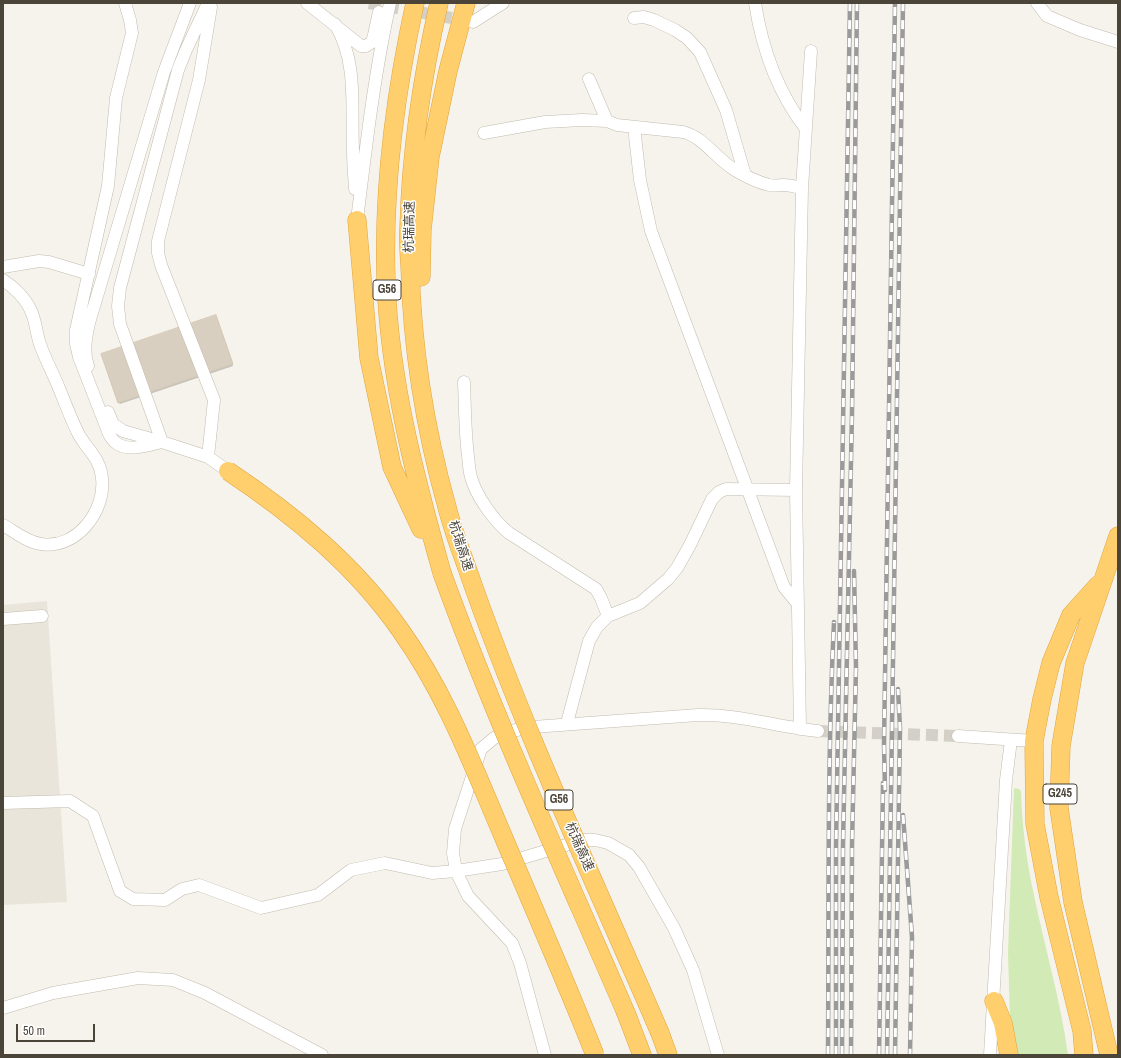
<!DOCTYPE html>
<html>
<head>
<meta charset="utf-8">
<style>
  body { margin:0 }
  #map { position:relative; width:1121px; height:1058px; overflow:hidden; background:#f6f3ec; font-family:"Archivo Narrow",sans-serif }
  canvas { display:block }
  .frame { position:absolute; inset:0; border:4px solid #4b4439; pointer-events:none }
  .scale { position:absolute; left:16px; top:1024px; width:79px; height:18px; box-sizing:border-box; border:2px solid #4b4439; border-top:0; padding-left:5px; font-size:12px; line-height:14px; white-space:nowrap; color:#4b4439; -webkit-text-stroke:3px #fff; paint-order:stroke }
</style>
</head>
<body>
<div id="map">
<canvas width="1121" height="1058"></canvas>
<div class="frame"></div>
<div class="scale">50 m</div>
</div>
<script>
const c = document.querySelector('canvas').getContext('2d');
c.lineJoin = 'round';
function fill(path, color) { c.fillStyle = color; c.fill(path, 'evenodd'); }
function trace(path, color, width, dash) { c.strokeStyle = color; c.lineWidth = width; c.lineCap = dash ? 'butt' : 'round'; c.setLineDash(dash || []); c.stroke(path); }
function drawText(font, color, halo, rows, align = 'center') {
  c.font = font + ' "Archivo Narrow","Noto Sans SC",sans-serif'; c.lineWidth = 3; c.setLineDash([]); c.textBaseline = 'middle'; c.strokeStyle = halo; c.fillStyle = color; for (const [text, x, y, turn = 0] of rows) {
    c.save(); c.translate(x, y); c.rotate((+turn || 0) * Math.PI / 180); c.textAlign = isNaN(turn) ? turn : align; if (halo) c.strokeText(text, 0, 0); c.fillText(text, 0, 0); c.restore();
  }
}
const residential = new Path2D(`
  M47,601L67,902L3,905V605Z`);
const green = new Path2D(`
  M1014,788L1019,789L1021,791C1022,828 1027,864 1035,900C1046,952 1061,1003 1068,1055H1014L1010,1017L1008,953Z`);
const shadow = new Path2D(`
  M217,318L233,366L120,404L119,403Z`);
const building = new Path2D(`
  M216,315L233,364L118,403L101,354Z`);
const minorTunnel = new Path2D(`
  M369,3L468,21
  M818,731L958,736`);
const minor = new Path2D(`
  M125,3L130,20L132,33L116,98L108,186L76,330V344L79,357L109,434C111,437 113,441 115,442C127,453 148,445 162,442L120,324L118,306L120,288L178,70L186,50L208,3
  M307,3L361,46H366L372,42L374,35L379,12
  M755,3C762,48 778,93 806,129
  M1037,3L1047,16L1080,30L1118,42
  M634,18L644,17L654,20L675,30L687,38L700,52L726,110L745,175
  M473,22L503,3
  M335,24C358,62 351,107 353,149C353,162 354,175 355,189
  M589,79L607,121
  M634,127L640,180L651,231L784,587L798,604
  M484,133L545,122L582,120L607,121L617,125L683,132C704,137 716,159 735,170C745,176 757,182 769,185C774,186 779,185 784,185C790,185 796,187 802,188
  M357,220C366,147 374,75 390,3
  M3,267L39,261L49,262L89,274
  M3,280C14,287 26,299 31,311C36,321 36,333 40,344C45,359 53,373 59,388C65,403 71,419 78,433C86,449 100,457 102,478C106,511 76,550 41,544C27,542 15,532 3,525
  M88,366C83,352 86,337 89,323L164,72L190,3
  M464,382C465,407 465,432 468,456C469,463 469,471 471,477C476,496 494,521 509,533L596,589L601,598L608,616
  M108,412L113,424L123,431L162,442L208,457L228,471
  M208,457L214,400L161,265L158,253V241L199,80L211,7
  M3,619L42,616
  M567,723L589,641L597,627L608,616L640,603L668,579L677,568L690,545L712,499L719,492L726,489L796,490
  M800,729L796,490L802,188L811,51
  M958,736L1034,741
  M3,803L70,801L93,816L120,891L133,899L165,900L182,889L199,885L261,908L318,895L351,870L385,863L432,873L456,871L502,864L583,840H595L608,843L629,855L639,867L674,928L693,970L718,1055
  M3,1008L53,993L138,978L173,980L205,993L322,1055
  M545,1055L520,963L512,943L468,896L456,871L453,853L455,829L481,749L494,738L511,731L533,727L698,715C739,714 778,727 818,731
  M990,1055L1006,780L1011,740`);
const highway = new Path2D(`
  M415,3C395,94 383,186 386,279C389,379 415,477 442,573
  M439,3C422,77 411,151 409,227C408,240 409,253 410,266C412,348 425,429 447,507C452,527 459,546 466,565
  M357,220L369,358L392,467L421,529
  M421,277L422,230L430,157L448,71L466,3
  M994,1001L1003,1023L1009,1055
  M626,1013L642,1055
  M660,1033L668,1055
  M1084,1055L1082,1031L1049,897L1035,824L1034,741L1042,699L1051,663L1071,615L1098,585
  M1109,1055L1073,902L1059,808L1061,746L1075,663L1118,536`);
const rail = new Path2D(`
  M885,790L884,744L895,3
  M903,815L912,937L910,1055
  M828,1055C829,911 827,766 834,622
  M836,1055V847L850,3
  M842,1055L843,845L852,413L857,3
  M851,1055L852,845L856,667L854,571
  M879,1055L883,783
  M887,1055L903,3
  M895,1055L900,728L898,689`);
const highwayBridge = new Path2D(`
  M228,471C294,515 356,566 401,631C446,694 473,766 503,836C534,909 566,982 595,1055
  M466,565C521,725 593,878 660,1033
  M442,573C496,722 563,867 626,1013`);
const shields = [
  [387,290,28],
  [1060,794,34],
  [559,800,28]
];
const shieldNames = [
  ["G56",387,290],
  ["G245",1060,794],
  ["G56",559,800]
];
const streetNames = [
  ["杭瑞高速",410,227,-89],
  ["杭瑞高速",460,546,72],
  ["杭瑞高速",579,847,66]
];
fill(residential, '#eae5da');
fill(green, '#d2eab5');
fill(shadow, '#0003');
fill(building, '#d8cfc1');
trace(building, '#d3c7b4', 1);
trace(minorTunnel, '#d4d0c8', 12, [12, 6]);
trace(minor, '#c2bbae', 13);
trace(highway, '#e0a43c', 19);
trace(minor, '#fff', 12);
trace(highway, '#ffcf6e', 18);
trace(rail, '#9a9a9a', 4.5);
trace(rail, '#fff', 3, [9]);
trace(highwayBridge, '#e0a43c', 19, []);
trace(highwayBridge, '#ffcf6e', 18);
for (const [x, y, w] of shields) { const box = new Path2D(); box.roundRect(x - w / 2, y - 10, w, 20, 3); c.fillStyle = '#fff'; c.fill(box); trace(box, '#4b4439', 1); }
drawText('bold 12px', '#4b4439', null, shieldNames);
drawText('13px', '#4b4439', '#fff', streetNames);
</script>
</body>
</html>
